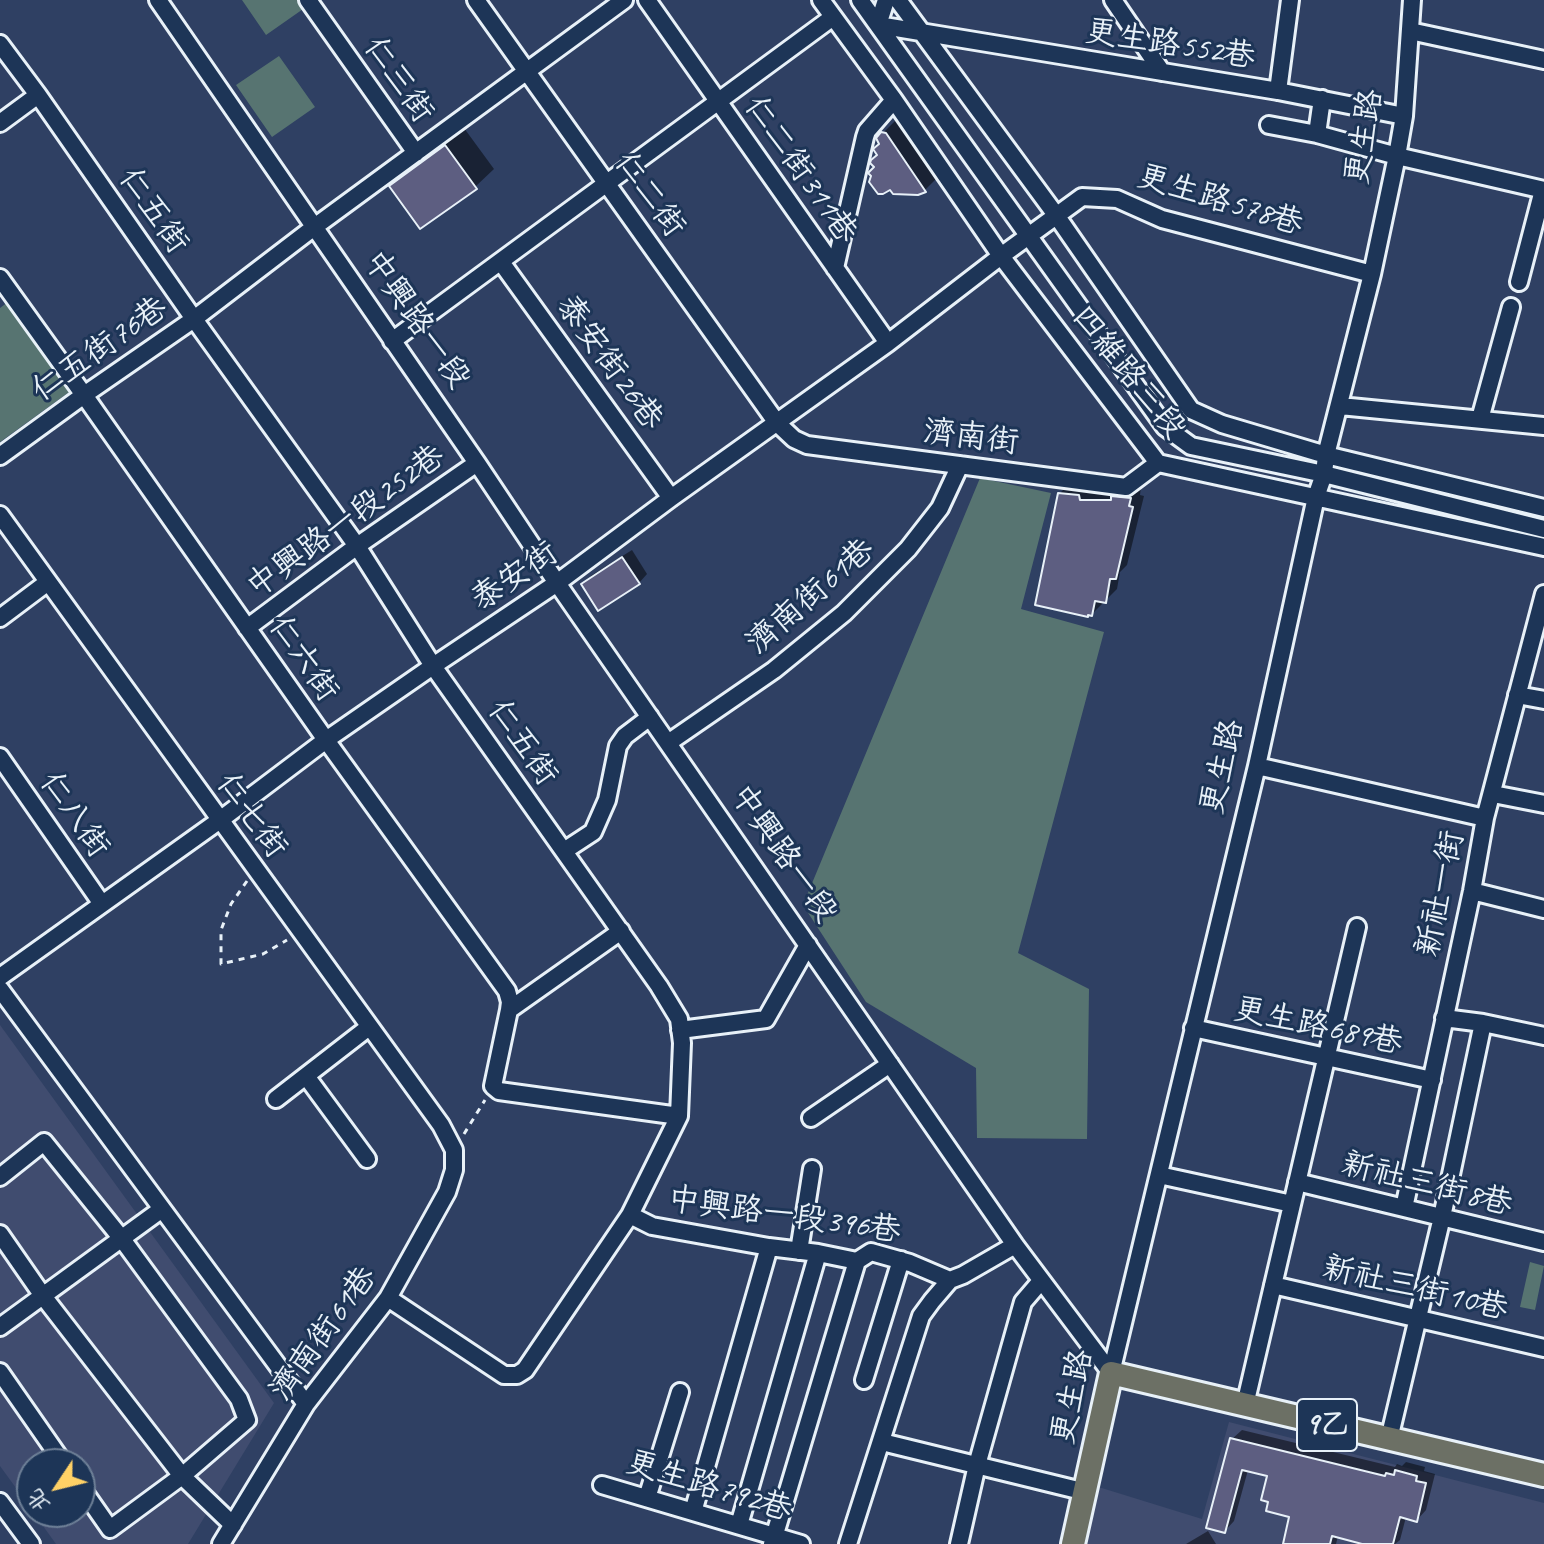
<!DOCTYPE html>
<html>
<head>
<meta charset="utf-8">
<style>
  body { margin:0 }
  #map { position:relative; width:1544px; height:1544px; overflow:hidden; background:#2f4063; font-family:Caveat,"LXGW WenKai TC",sans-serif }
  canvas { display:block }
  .north { position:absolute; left:16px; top:1448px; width:80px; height:80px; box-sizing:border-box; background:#1d3557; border:2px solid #6e8097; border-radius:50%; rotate:235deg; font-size:22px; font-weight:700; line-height:32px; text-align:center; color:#e8f1f8 }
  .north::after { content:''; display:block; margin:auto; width:28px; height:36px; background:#ffd166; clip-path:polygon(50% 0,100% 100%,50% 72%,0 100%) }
</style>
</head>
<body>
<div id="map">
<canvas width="1544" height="1544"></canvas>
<div class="north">北</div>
</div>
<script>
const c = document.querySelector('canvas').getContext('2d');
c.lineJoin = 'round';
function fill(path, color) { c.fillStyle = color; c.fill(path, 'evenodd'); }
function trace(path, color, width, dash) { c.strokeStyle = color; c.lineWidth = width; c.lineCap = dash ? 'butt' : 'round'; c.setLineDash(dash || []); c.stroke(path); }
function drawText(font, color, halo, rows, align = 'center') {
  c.font = font + ' Caveat,"LXGW WenKai TC",sans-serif'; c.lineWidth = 6; c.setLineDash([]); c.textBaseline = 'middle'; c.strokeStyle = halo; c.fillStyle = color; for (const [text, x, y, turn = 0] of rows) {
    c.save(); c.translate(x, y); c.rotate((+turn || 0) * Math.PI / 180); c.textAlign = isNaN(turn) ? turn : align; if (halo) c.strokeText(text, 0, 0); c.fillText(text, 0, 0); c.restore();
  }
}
const built = new Path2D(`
  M0,1025L274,1403L188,1544H56L33,1512H80V1464H32V1510L0,1466Z
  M1229,1422L1544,1503V1544H1079L1092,1485L1202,1519Z`);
const green = new Path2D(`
  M242,0H301L306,7L266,35Z
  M279,56L315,107L272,137L236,85Z
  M8,302L72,390L0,442V308Z
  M980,478L1051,493L1021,609L1104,632L1018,953L1089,989L1087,1139L977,1138L976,1068L866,1002L803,905Z
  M1530,1262L1544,1266L1535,1310L1520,1307Z`);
const shadow = new Path2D(`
  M901,115L943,172L925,190L917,193L876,167L881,144L879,137Z
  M464,128L494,169L475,187L392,186L410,168Z
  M1071,482L1141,486L1140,495L1144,496L1127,565L1120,572L1117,589L1092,614L1059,494Z
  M632,550L647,574L639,583L583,584L592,575Z
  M1242,1430L1395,1467L1397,1464L1402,1466L1406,1462L1425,1467L1424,1471L1435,1474L1426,1510L1417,1520L1406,1517L1400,1540L1395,1544H1370L1338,1536L1336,1544H1291L1292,1516L1269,1475L1248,1470L1234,1521L1225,1531L1232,1439Z
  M1208,1531L1216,1544H1186Z`);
const building = new Path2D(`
  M881,132L886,133L926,192L918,195L893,194L890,190L883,194H878L869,182L871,176L868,173L874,167L870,163L871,160L877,155L873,149L879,144L876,138Z
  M445,145L477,189L420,229L389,186Z
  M1058,493L1079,495L1080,500H1111V496L1131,498L1129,506L1133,507L1116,579H1110L1106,603L1095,601L1092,616L1088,615V617L1035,605Z
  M622,557L640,584L598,611L581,584Z
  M1230,1438L1385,1476L1386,1473L1394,1475L1395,1470L1417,1476L1416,1481L1426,1483L1417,1522L1400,1517L1393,1544H1362L1332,1536L1330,1544H1283L1289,1517L1266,1511L1268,1502L1261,1500L1267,1476L1242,1470L1225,1533L1206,1528Z`);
const path = new Path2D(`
  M247,881L231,904L221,930V964L263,954L287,940
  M464,1134L485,1100`);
const minor = new Path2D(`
  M158,0L477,463L557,583L1015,1245L1111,1373
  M308,0L416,153
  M476,0L777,423L794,439L807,445L1126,487L1158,463
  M647,0L888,343
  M821,0L894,100L1001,256L1158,463L1544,547
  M860,0L1165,427L1191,446L1324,474L1544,529
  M886,0L878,25L1278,91L1404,116
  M898,0L1056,215L1191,410L1222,424L1326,455L1544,508
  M1113,0L1162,72
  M1410,31L1544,60
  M0,44L38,95L194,319L357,546L433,666L659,986L679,1019L682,1043L679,1116L630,1215L525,1370L517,1375H504L388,1298
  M1278,91L1290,0
  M0,123L38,95
  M1269,125L1317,134L1397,156L1544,190
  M1317,134L1322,99
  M501,262L671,498
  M835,268L865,137L867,131L894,100
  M0,278L84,395L326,740L507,991L510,1002L509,1010L493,1086L499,1091L679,1116
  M1519,282L1543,190
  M392,341L833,17
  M1340,406L1544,426
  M1480,419L1511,307
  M0,456L84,395L194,319L313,228L624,0
  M0,515L441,1125L454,1150V1170L447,1192L388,1298L306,1404L221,1544
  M0,618L48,582
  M247,628L357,546L477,463
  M1517,695L1544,700
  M668,743L774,670L844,613L908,549L940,508L960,465
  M0,757L102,904
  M1257,766L1485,818
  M1493,794L1544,804
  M564,851L593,832L607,800L618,746L625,736L650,717
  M1472,891L1544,909
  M0,977L220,820L326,740L433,666L557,583L671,498L888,343L1001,256L1082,197L1117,199L1162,219L1372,274
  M0,989L306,1404
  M509,1010L621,931
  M1444,1018L1483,1023L1544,1036
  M1193,1028L1432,1080
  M680,1030L766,1019L808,945
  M306,1076L367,1159
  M276,1099L369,1027
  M811,1118L890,1064
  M1159,1175L1292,1204
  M0,1177L44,1142L122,1239L239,1399L247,1420L182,1476L110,1529L80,1486
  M1297,1182L1544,1242
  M1404,1208L1472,891L1485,818L1544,594
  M630,1215L652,1226L769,1247L818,1253L857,1261L871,1252L910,1263L950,1280L963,1275L1015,1245
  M0,1234L43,1296L182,1476L233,1525
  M799,1251L812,1169
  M1273,1285L1544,1348
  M0,1327L162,1209
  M0,1372L64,1464
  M1111,1373L1257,766L1316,497L1324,474L1326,455L1372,274L1397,156L1404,116L1412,0
  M864,1380L901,1260
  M1245,1405L1357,927
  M1389,1439L1442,1217L1483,1023
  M882,1442L1086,1492
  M602,1485L801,1544
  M647,1498L680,1392
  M0,1502L31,1544
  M693,1512L769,1247
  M739,1525L818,1253
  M772,1544L857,1261
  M848,1544L921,1316L932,1301L950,1280
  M959,1544L977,1465L1023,1302L1041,1281`);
const major = new Path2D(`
  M1073,1544L1111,1373L1544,1475`);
const shields = [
  [1327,1425,60]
];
const shieldNames = [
  ["9乙",1327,1425]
];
const streetNames = [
  ["更生路552巷",1170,45,9],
  ["仁三街",398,80,55],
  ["更生路",1365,137,-81],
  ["仁二街311巷",800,170,55],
  ["仁二街",649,195,54],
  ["更生路578巷",1220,201,17],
  ["仁五街",153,211,55],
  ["中興路一段",416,320,55],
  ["仁五街76巷",100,350,-35],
  ["泰安街26巷",609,363,54],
  ["四維路三段",1128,373,51],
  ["濟南街",971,438,7],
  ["中興路一段252巷",346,522,-36],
  ["泰安街",515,577,-34],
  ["濟南街61巷",811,597,-41],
  ["仁六街",303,659,55],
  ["仁五街",522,743,55],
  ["更生路",1223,767,-77],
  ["仁八街",74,815,55],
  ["仁七街",251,816,54],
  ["中興路一段",783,854,55],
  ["新社一街",1441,894,-78],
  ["更生路689巷",1318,1027,12],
  ["新社三街8巷",1427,1185,14],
  ["中興路一段396巷",784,1216,8],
  ["新社三街10巷",1415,1289,13],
  ["濟南街61巷",324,1334,-54],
  ["更生路",1073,1397,-78],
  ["更生路792巷",709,1487,17]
];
fill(built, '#404c6f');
fill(green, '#577471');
fill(shadow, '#0007');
fill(building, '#5d5e81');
trace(building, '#e8f1f8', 2);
trace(minor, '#e8f1f8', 22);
trace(major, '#e8f1f8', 28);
trace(path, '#e8f1f8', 3, [6, 6]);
trace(minor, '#1d3557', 16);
trace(major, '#6c7065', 22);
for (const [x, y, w] of shields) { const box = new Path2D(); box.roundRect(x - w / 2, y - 26, w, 52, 6); c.fillStyle = '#1d3557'; c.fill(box); trace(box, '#e8f1f8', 2); }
drawText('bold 30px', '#e8f1f8', null, shieldNames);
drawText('32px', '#e8f1f8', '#1d3557', streetNames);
</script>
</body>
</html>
